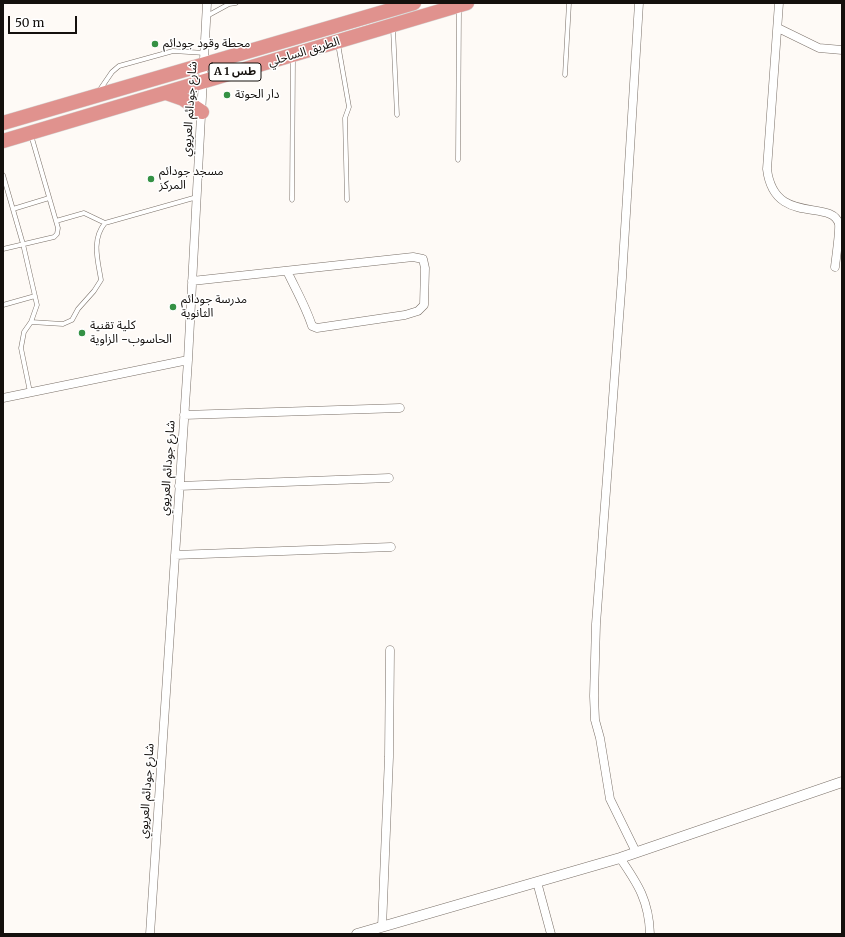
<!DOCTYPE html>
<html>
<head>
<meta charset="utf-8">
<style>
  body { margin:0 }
  #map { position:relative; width:845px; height:937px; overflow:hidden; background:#fefaf6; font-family:Merriweather,serif }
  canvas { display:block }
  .frame { position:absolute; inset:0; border:4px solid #14100d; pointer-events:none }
  .scale { position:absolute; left:8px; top:16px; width:69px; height:18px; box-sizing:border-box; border:2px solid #14100d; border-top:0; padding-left:5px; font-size:12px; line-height:14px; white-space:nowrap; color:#14100d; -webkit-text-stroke:3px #fff; paint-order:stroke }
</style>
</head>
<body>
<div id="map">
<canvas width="845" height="937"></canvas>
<div class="frame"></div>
<div class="scale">50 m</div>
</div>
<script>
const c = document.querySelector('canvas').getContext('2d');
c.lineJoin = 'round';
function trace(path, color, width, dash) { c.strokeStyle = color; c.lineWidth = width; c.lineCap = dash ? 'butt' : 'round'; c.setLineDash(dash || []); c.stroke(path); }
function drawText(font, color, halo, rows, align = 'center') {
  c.font = font + ' Merriweather,"Noto Sans Arabic",serif'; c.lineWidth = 3; c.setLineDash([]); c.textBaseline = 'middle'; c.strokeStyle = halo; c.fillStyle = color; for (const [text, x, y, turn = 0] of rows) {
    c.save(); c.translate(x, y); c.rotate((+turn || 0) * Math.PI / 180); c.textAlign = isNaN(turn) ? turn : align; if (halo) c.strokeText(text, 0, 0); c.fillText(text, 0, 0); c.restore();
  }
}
const service = new Path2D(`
  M207,16L229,4L236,3
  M393,28L397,115
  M338,44L349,107L345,118L347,200
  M565,75L569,3
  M99,91L112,72L119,66L173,51L205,53
  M458,160L459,9
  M3,175L23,244L37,305L31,322L24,332L21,348L30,392
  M292,200L293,58
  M13,209L49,198
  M56,221L84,213L105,223
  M3,249L54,237L57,234L58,228L31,135
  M3,305L35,296
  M31,322L63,324L72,320L78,309L94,291L101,280C98,261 91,240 105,223L197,197`);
const minor = new Path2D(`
  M779,3L767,169C774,227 832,198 839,224C840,232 836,257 835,267
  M778,28L819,48L842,50
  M192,281L413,257L423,259L425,268L424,305L418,311L405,315L317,328L312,326C306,307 296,290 287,271
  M3,398L188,360
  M184,415L400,408
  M179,486L389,478
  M175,555L391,547
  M636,852L610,799L600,738L595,720L594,696L596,624L622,278L639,3
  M620,858C638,884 649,901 650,934
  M537,882L551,934
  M382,927L389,757L390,650
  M150,934L188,360L207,3`);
const tertiary = new Path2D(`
  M357,934L620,858L842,782`);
const trunk = new Path2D(`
  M166,93L183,99L202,112
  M3,123L414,3
  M3,141L467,3`);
const markers = [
  [155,44,4,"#349144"],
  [227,95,4,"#349144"],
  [151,179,4,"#349144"],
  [173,307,4,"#349144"],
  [82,333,4,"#349144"]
];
const shields = [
  [235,72,52]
];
const shieldNames = [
  ["A 1 طس",235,72]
];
const poiNames = [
  ["محطة وقود جودائم",163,44],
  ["دار الحوتة",235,95],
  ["مسجد جودائم",159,172],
  ["المركز",159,186],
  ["مدرسة جودائم",181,300],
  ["الثانوية",181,314],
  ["كلية تقنية",90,326],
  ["الحاسوب- الزاوية",90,340]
];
const streetNames = [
  ["الطريق الساحلي",304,52,-17],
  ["شارع جودائم العريوي",190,109,-86],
  ["شارع جودائم العريوي",168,468,-86],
  ["شارع جودائم العريوي",147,791,-86]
];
trace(service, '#7a7068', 5);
trace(minor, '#7a7068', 9);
trace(tertiary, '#7a7068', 11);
trace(trunk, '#d5d4d3', 15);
trace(service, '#fff', 4);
trace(minor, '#fff', 8);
trace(tertiary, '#fff', 10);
trace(trunk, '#e0928e', 14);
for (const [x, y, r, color] of markers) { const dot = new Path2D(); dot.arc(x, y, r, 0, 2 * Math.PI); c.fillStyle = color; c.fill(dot); trace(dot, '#fff', 1.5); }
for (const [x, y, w] of shields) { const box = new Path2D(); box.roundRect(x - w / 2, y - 9, w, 18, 3); c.fillStyle = '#fff'; c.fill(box); trace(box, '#14100d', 1); }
drawText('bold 11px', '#14100d', null, shieldNames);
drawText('12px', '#14100d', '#fff', poiNames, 'left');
drawText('12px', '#14100d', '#fff', streetNames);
</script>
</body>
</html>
